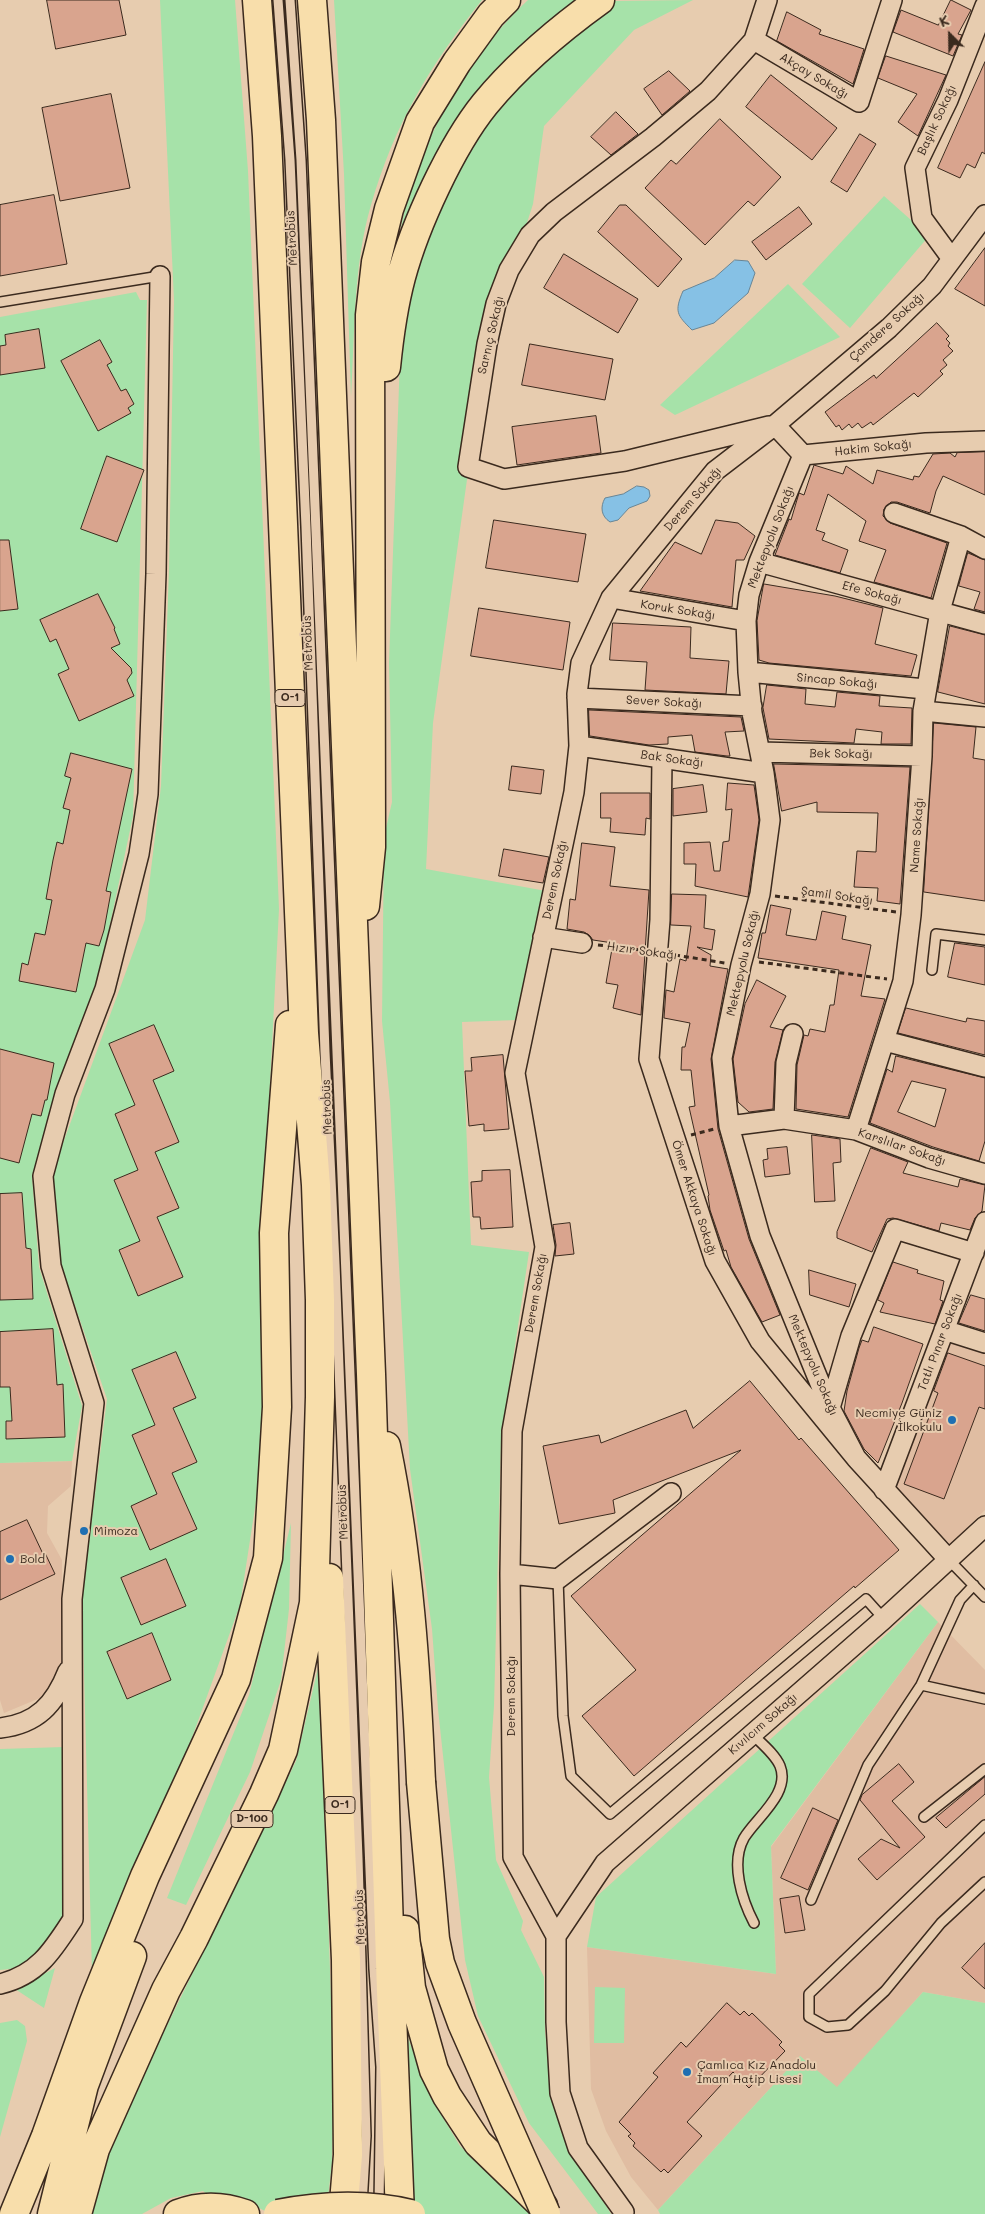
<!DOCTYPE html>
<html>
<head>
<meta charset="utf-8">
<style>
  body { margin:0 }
  #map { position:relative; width:985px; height:2214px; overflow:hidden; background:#e7ccaf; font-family:Mali,sans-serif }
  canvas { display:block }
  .north { position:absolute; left:925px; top:10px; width:50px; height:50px; -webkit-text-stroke:4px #e7ccaf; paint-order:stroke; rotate:337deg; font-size:14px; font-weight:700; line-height:20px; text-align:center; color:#3b2a1e }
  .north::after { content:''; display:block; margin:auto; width:18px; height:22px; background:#3b2a1e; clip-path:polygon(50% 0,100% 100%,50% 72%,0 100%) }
</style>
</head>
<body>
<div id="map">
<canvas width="985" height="2214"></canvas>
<div class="north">K</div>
</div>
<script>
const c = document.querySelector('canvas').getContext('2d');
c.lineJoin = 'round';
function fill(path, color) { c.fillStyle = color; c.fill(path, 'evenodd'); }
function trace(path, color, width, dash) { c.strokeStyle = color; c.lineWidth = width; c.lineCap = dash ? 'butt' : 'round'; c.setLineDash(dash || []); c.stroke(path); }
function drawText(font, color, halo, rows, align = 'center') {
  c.font = font + ' Mali,sans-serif'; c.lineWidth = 4; c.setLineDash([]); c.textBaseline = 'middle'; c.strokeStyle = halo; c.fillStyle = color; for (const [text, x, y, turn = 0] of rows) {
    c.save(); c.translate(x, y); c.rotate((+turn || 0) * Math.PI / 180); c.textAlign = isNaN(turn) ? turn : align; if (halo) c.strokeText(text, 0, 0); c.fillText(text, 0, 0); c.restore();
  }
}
const built = new Path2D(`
  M948,1341L985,1352V1510L950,1544L895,1488Z
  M72,1461L71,1486L48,1506L47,1533L62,1560V1668L40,1698L4,1713L0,1700V1463Z
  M938,1622L985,1670V2003L923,1992L837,2088L800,2056L658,2210L631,2177L606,2131L591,2089L587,1947L776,1974L771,1847Z`);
const green = new Path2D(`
  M160,0H235L248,171L279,909L261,1259L263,1456L240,1605L177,1779L92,1973L82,1597L107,1399L60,1262L52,1173L145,920L161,786L169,570L174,300Z
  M334,0H482C430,65 394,125 371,205C353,266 355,334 351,397L344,174Z
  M528,0H581L436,159L417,195L396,251C401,228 405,205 412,183C435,117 476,48 528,0Z
  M693,0L634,30L544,126L533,204L489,341L470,458L433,723L426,869L546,891L517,1020L462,1022L471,1245L529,1252L501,1440L494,1706L489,1777L496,1860L523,1921L521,1930L544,1977L545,2032L550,2073L561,2132L611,2214H598L529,2123L478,2016L465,1960L438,1709L432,1629L410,1469L390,1102L382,1021L384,837L392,802L389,663L400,358L408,302L425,234L451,177L490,117L567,33L614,1Z
  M884,196L929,236L850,328L802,284Z
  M788,284L840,337L675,415L660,405Z
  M136,292L140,300H147L133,816L97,986L79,1029L32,1176L39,1267L82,1406L72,1461L0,1463V317Z
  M291,1523L289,1609L281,1680L250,1772L186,1905L167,1898L249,1695Z
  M920,1604L938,1622L771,1846L776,1974L587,1947L596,1897Z
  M319,1664L334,2081L332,2163L326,2214L267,2212L253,2205L208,2195L203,2191L171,2198L142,2214H87L91,2194L120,2122L296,1761Z
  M64,1747L69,1912L38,1955L24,1964L10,1969L0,1970V1749Z
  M55,1968L44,2008L15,1989Z
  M595,1987L625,1988L624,2043H594Z
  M923,1992L985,2003V2214H660L658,2210L800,2056L837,2087Z
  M17,2020L25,2026L27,2041L0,2137V2023Z
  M408,2038L430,2096L460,2146L534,2214H419L414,2205Z`);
const water = new Path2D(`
  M735,260L748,261L755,273L748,293L714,323L692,330C677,315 674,312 683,291L714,278Z
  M637,486L644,487L649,490L650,496L647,501L629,508L618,520L610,522C601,516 600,507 605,498L623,494Z`);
const building = new Path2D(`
  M47,0H119L126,35L56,49Z
  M951,0L971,10L958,34L962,35L953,56L893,32L901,10L938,25Z
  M787,12L821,30L819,34L864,49L853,84L777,41Z
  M886,56L946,75L918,136L898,122L917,94L878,78Z
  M985,62V154L982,152L975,168L967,164L960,178L938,168Z
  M669,71L690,91L662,115L644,89Z
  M771,75L837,128L812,160L746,107Z
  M111,94L130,188L60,201L42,108Z
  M616,112L638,134L611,155L591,137Z
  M720,119L781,177L754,206L748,201L705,245L645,188L671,160L676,164Z
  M860,134L876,144L847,192L831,182Z
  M54,195L67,264L0,276V205Z
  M620,205H626L682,259L658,287L598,232Z
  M799,207L812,224L766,260L752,242Z
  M985,248V306L955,289Z
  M564,254L638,299L618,333L544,288Z
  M937,323L949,336L946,339L950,343L948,346L953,351L943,360L947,365L940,371L943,374L918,397L914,393L873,425L871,422L862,428L858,423L852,428L849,424L842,430L839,425L836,427L825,412L874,375L876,378Z
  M39,329L45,368L0,375V346L6,345L5,335Z
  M100,340L112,362L107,365L121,391L126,389L134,404L128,408L131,413L98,431L61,361Z
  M530,344L613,359L605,400L522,385Z
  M596,416L601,453L517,465L512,427Z
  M985,452V495L943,476L936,491L930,513L897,502H891L884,509L883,516L890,523L947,543L931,598L874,582L886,550L859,541L866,521L828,494L816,530L825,533L822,540L848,550L840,573L775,555L789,519L791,520L799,493L804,495L814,465L843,474L846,466L873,484L877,470L913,480L914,476L919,477L933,454L950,453L955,457L957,453Z
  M107,456L144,470L117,542L81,529Z
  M494,520L586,534L578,582L486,568Z
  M716,520L738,523L755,536L744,560H736L732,607L640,591L675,542L701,554Z
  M0,540H9L18,609L0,611Z
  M968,553L985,560V612L974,609L980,592L959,586Z
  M764,584L835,596L883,608L875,644L917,655L911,676L769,663L759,660L757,621Z
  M98,594L115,628L114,629L120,644L111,648L131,668L132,673L127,680L134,696L79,721L58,674L69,669L56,639L50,642L40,620Z
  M479,608L570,622L563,670L471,656Z
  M613,623L691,627L690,658L729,661L726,694L645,690L647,662L610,660Z
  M950,626L985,635V704L938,692Z
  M767,685L806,689L805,704L835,707L837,692L880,696L879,706L912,708L911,744H881L882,732L856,729L854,743L769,739L763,708Z
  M589,710L741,717L744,731L725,732L730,756H727L695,752L692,735L668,737V744L649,745L590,736Z
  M934,723L976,727L973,758L985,760V901L924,892Z
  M71,753L132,769L106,891L111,892L104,930L99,946L86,943L76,992L19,981L22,963L28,965L35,933L45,935L52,900L46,899L53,860L57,842L63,844L70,810L63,808L71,778L65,776Z
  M774,764L910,767L900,904L877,901L878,888L854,887L857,851L876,852L878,813L817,812V802L782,811Z
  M512,766L544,770L541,794L509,790Z
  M728,783L754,785L759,820L748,897L695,886L696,864H684V843L710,842L714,871H720L723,842L729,841L732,809L726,810Z
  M703,785L707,812L673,816V789Z
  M601,793H650V819L646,818L645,835L610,832L611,818H601Z
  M582,843L615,847L610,886L649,890L641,1015L613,1008L618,985L606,983L613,943L593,940L589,935L584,932L567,929L570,899L575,900Z
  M504,849L549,857L543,883L499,876Z
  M672,894L706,895L704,928L715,930L712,950L697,947L711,955L710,966L728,969L711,1059L718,1129L749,1239L780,1315L762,1322L731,1267L726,1250L724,1251L710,1210L708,1196L709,1195L689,1107L695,1106L691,1070H681L682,1047H685L690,1023L664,1018L666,990L674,992L680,959L686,961L691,926L671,925Z
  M771,905L791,909L786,935L816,940L822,911L846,916L842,939L871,945L861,996L885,999L848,1117L796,1109L797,1065L804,1035L808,1036L810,1029L825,1032L830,1005H834L839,970L758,958L762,933H765Z
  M955,943L985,947V985L948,977Z
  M757,980L786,996L770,1027L783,1030L775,1062L773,1109L749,1112L738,1102L733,1059L745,1004Z
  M906,1008L966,1022L967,1018L985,1021V1055L898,1033Z
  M154,1025L174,1071L153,1080L179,1142L155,1152L179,1208L157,1217L183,1277L138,1296L119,1250L140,1241L114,1180L138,1170L115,1114L135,1105L109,1044Z
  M0,1049L54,1063L47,1100H45L41,1116L32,1114L19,1163L0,1158Z
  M503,1055L509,1129L484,1131V1124L469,1126L465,1071H472L471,1058Z
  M896,1056L985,1078V1141L979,1161L933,1147L870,1123L887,1069L892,1072ZM912,1081L946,1089L935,1127L898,1112Z
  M812,1135L840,1139L841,1162L833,1163L835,1201L815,1202Z
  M787,1147L790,1174L765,1177L763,1160L768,1159L767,1149Z
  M871,1148L908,1162L903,1173L958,1187L960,1179L985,1185L982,1211L975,1218L970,1230L941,1223L939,1231L893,1218L887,1219L872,1252L837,1238V1232Z
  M510,1170L513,1227L481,1229L480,1217H473L471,1182L482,1181V1171Z
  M22,1193L26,1248L31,1249L33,1299L0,1300V1194Z
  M570,1223L574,1254L555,1256L556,1245L553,1225Z
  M893,1262L918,1270L917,1273L944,1281L940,1300L943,1301L935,1324L880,1312L884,1303L878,1300Z
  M809,1270L856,1284L849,1307L810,1295Z
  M971,1295L985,1299V1331L959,1323Z
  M874,1327L923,1344L902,1403L878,1463L864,1449L844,1411L847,1391L859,1348L862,1340L868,1342Z
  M53,1329L57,1385L63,1384L65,1437L6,1439V1421H12L10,1387H0V1332Z
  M176,1352L196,1398L173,1408L197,1462L172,1473L197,1529L150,1550L131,1506L157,1494L132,1435L155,1425L132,1370Z
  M948,1353L985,1366V1409L979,1407L944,1499L904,1484L938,1393L934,1391Z
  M750,1381L799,1440L801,1438L899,1550L855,1588L854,1586L634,1776L582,1716L636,1670L571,1596L741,1450L613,1500L615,1513L559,1524L543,1446L599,1435L601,1443L686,1410L693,1428Z
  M27,1520L43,1554L45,1553L55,1574L0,1600V1532Z
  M166,1559L186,1606L141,1625L121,1578Z
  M152,1633L171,1680L127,1699L107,1652Z
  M899,1764L914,1782L892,1801L925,1837L877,1880L858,1859L881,1839L900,1848L860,1800L862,1795Z
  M985,1777V1794L946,1828L936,1818Z
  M813,1808L838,1820L808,1890L781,1878Z
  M799,1896L805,1930L785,1933L780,1899Z
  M985,1943V1989L962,1968Z
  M727,2003L740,2015L744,2011L749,2016L752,2013L782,2042L779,2045L785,2051L749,2088L733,2072L687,2122L702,2136L668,2173L664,2169L661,2172L633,2146L635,2143L628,2136L631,2134L619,2122L658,2077L653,2073L681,2042L686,2047Z`);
const path = new Path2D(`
  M775,896L896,912
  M598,945L641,950
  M675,955L725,963
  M759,962L887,979
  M691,1135L714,1129`);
const service = new Path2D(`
  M278,0L290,160L306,527L325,1052L335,1264L358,1858L366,2136L362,2205
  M290,0L301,160L374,1969L381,2067L379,2205
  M0,302L160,276
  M932,970L936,934L985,940
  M949,1560L985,1597
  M558,1579L563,1716L571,1776L610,1814L866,1599L884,1619
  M921,1685L985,1699
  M752,1734C761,1743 775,1754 780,1766C791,1793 756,1818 744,1838C730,1863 742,1900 754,1923
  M924,1817L985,1769
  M985,1825L809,1994V2017L827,2027L848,2025L885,1991L941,1923L985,1882
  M811,1900L868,1765L921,1685L960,1600L974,1585`);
const minor = new Path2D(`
  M767,0L754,40L708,91L653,137L554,212L530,235L509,270L496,304L487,344L468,467L504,479L625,461L769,426
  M754,40L859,102L892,0
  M952,259L922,218L915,168L948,100L985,6
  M775,425L803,455L926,443L985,441
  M803,455L759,562L749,595L746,621L748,672L752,713L764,773L770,820L760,894L741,965L722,1058L729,1126L760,1236L830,1408L856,1458
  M894,513L961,536L985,549
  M759,562L985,624
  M611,598L746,621
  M748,672L925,689
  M577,698L752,706
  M923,711L985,717
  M579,746L764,773
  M760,752L922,756
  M662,758L660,920L649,1059L715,1261L760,1341L856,1458L949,1560
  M543,937L582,943
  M885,1041L985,1067
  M784,1119L786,1063L793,1034
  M729,1126L784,1119L856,1130L929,1158L985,1174
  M856,1130L903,981L911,915L922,756L923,711L940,611L961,536
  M944,1330L985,1343
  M830,1408L851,1336L895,1229L974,1253
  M884,1490L985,1222
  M510,1574L558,1579L671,1493
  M0,1728C37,1724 55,1704 68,1671
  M556,1936L605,1863L884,1619L985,1526
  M0,1984C38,1975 53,1950 73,1919L72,1599L94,1403L51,1266L43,1176L65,1094L105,989L139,854L148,794L156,574L160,276
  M624,2212L578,2148L560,2093L556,2022V1936L513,1857L510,1574L512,1431L545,1247L515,1073L574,792L579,746L577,694L581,663L611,598L715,471L775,425L889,328L932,286L985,215`);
const trunk = new Path2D(`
  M312,0L321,120L371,1374L391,1991L400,2214
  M386,367C389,337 393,307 401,277C415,225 451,146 485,104C518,64 557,31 600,0
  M365,906L371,847L370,315L376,262L389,209L420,122L457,62L491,15L506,0
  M386,1446C409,1559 416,1668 421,1782
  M329,1578L346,1960L348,2155L343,2214
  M405,1930L411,1988L434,2070L447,2096L478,2143L543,2206
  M14,2214L46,2136L94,2002L145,1876L236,1679L268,1558L277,1407L274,1233L290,1025
  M52,2214L84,2085L132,1956
  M77,2214L95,2149L166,1990L194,1938L264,1794L283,1750L314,1603L320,1397V1300L316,1185L304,1033L267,136L257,0
  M178,2214C201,2205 223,2206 245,2214`);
const trunkBridge = new Path2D(`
  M421,1782L435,1939L440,1963L462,2023L546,2214
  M278,2214C323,2205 366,2203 411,2214`);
const markers = [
  [952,1420,5,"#1f6fb2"],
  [84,1531,5,"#1f6fb2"],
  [10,1559,5,"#1f6fb2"],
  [687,2072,5,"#1f6fb2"]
];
const shields = [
  [290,698,30],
  [340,1805,30],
  [252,1819,42]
];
const shieldNames = [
  ["O-1",290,698],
  ["O-1",340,1805],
  ["D-100",252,1819]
];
const streetNames = [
  ["Akçay Sokağı",814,76,31],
  ["Başlık Sokağı",937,120,-65],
  ["Metrobüs",292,238,-93],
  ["Çamdere Sokağı",887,327,-42],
  ["Sarnıç Sokağı",491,335,-77],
  ["Hakim Sokağı",873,448,-6],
  ["Derem Sokağı",693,499,-49],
  ["Mektepyolu Sokağı",771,537,-69],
  ["Efe Sokağı",872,593,15],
  ["Koruk Sokağı",678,610,9],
  ["Metrobüs",308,643,-92],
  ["Sincap Sokağı",837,681,5],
  ["Sever Sokağı",664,702,3],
  ["Bek Sokağı",841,754,1],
  ["Bak Sokağı",672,759,8],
  ["Name Sokağı",917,835,-86],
  ["Derem Sokağı",555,880,-78],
  ["Şamil Sokağı",837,896,8],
  ["Hızır Sokağı",642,951,8],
  ["Mektepyolu Sokağı",743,963,-77],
  ["Metrobüs",327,1107,-92],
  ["Karslılar Sokağı",902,1147,19],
  ["Ömer Akkaya Sokağı",694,1198,72],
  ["Derem Sokağı",536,1293,-80],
  ["Tatlı Pınar Sokağı",940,1342,-69],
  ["Mektepyolu Sokağı",813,1365,67],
  ["Metrobüs",343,1512,-92],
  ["Derem Sokağı",511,1696,-90],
  ["Kıvılcım Sokağı",763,1724,-41],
  ["Metrobüs",360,1917,-92]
];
const poiNames = [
  ["Necmiye Güniz",942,1413,"right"],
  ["İlkokulu",942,1427,"right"],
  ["Mimoza",94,1531],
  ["Bold",20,1559],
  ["Çamlıca Kız Anadolu",697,2065],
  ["İmam Hatip Lisesi",697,2079]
];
fill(built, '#e0bda2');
fill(green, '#a6e2a9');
fill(water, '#86c1e5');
trace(water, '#688595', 1);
fill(building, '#d9a48e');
trace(building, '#3b2a1e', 1);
trace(service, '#3b2a1e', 12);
trace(minor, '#3b2a1e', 22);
trace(trunk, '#3b2a1e', 31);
trace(path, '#3b2a1e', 3, [5, 4]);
trace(service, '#e7ccaf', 9);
trace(minor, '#e7ccaf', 19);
trace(trunk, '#f8deab', 28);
trace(trunkBridge, '#3b2a1e', 31, []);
trace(trunkBridge, '#f8deab', 28);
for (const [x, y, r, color] of markers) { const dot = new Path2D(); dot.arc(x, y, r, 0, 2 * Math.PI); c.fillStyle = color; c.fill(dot); trace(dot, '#e7ccaf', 2); }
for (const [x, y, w] of shields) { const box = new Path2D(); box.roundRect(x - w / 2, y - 8.5, w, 17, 4); c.fillStyle = '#e7ccaf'; c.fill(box); trace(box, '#3b2a1e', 1); }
drawText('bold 11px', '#3b2a1e', null, shieldNames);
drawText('12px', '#3b2a1e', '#e7ccaf', streetNames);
drawText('12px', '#3b2a1e', '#e7ccaf', poiNames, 'left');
</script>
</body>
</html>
